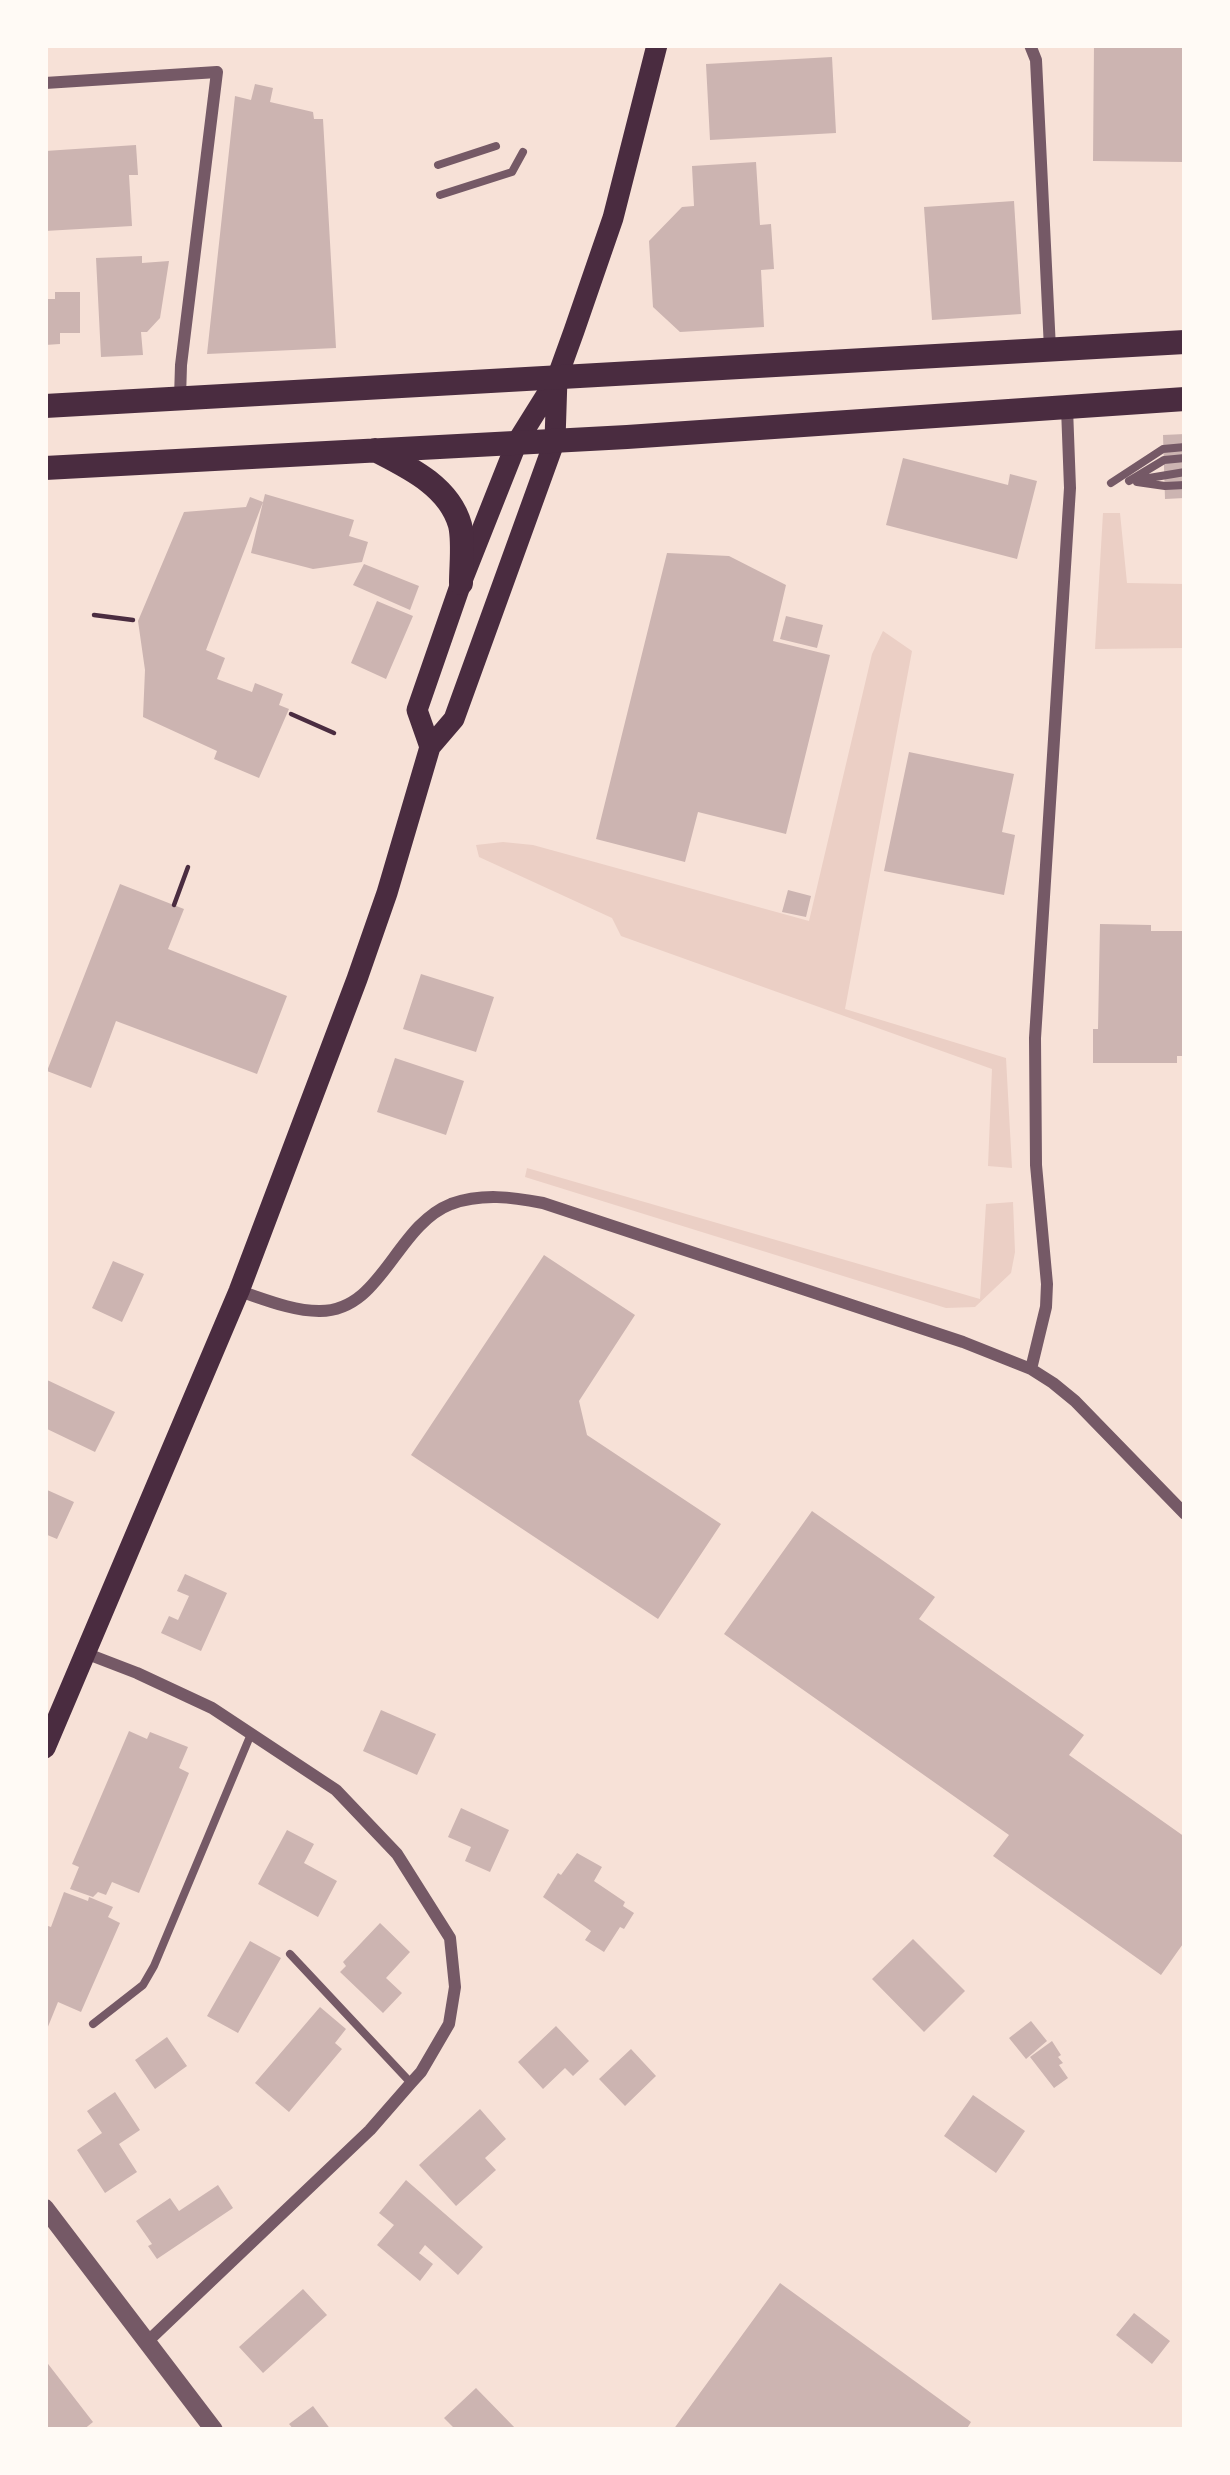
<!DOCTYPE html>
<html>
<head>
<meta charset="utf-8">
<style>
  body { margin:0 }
  #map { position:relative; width:1230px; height:2475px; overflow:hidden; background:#f7e1d7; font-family:"Sofia Sans Condensed",sans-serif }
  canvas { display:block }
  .frame { position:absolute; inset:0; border:48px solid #fffaf5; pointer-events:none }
</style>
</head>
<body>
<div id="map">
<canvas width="1230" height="2475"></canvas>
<div class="frame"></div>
</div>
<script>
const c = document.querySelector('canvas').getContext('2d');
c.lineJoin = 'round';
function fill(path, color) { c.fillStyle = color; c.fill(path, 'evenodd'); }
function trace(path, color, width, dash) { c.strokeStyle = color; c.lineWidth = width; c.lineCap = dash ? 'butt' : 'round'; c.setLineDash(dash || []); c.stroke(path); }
const green = new Path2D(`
  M1103,513H1120L1127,583L1185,584V648L1095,649Z
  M883,631L912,651L845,1009L1006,1058L1012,1168L988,1166L992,1069L621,936L612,918L479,857L476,845L503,842L533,845L809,921L872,654Z
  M527,1168L980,1299L986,1204L1013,1202L1015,1252L1011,1273L975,1307L946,1308L525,1177Z`);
const building = new Path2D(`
  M1094,45L1185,46V162L1093,161Z
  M832,57L836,133L710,140L706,64Z
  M255,84L273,88L270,102L313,112L314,119H323L336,348L207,354L235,96L251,100Z
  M136,145L138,175H129L132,226L45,231V151Z
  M756,162L760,225L771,224L774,269L761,270L764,327L680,332L653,307L649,241L682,207L694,206L692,166Z
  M1014,201L1021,314L932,320L924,207Z
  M142,256V263L169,261L160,318L147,332H141L143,355L101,357L96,258Z
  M55,292H80V333H60V344L45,345V299H55Z
  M1185,434V498L1165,499L1163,435Z
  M903,458L1008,485L1010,474L1037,481L1017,559L886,525Z
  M265,494L354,520L349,536L368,542L362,562L313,569L251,553L263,502L206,650L225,658L217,679L252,692L255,683L283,694L279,705L289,709L259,778L214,759L217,751L143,717L145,670L138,621L184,512L246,507L250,497L263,502Z
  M667,553L729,556L786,585L773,641L830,655L786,834L698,812L685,862L596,839Z
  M364,564L419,586L410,610L353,585Z
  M377,601L413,616L386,679L351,663Z
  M786,616L823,625L817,648L780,639Z
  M909,752L1014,774L1002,832L1015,835L1004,895L884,871Z
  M120,884L184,909L168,949L287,996L257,1074L116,1021L91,1088L47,1071Z
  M788,890L811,896L806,917L782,912Z
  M1100,924L1151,925V931H1185V1056H1177V1063H1093V1029H1098Z
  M421,974L494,997L476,1052L403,1029Z
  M395,1058L464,1081L446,1135L377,1112Z
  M544,1255L635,1315L579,1401L587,1435L721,1524L658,1619L411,1455Z
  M113,1261L144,1274L122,1322L92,1308Z
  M45,1379L115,1412L95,1452L45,1428Z
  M45,1489L74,1502L57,1539L45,1534Z
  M812,1511L935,1597L919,1619L1084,1735L1069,1755L1185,1837V1941L1161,1975L993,1856L1009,1835L724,1634Z
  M185,1574L227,1593L201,1651L161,1633L169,1616L178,1620L189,1596L177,1591Z
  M381,1710L436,1734L417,1775L363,1751Z
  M129,1731L147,1739L150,1732L188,1747L179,1768L189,1773L139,1893L112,1882L106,1895L98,1892L93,1897L70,1889L79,1867L72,1864Z
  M461,1808L509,1830L490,1872L465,1861L471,1847L448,1837Z
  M287,1830L314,1844L304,1863L337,1881L318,1917L258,1884Z
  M577,1853L602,1867L594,1881L625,1902L623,1906L634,1913L624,1929L620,1927L604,1952L585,1940L591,1931L543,1897L558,1873L561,1875Z
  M64,1892L88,1901L89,1897L113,1907L108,1917L120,1923L81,2012L58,2002L45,2034V1925L51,1927Z
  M380,1923L410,1952L386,1978L402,1993L383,2013L340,1972L346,1966L343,1962Z
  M913,1939L965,1991L924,2032L872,1979Z
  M250,1941L281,1958L238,2033L207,2016Z
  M320,2007L346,2029L335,2043L342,2049L289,2112L255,2083Z
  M1031,2021L1047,2041L1026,2059L1009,2038Z
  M556,2026L589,2061L573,2076L565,2068L543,2089L518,2062Z
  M167,2037L187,2066L155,2089L135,2060Z
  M1052,2041L1061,2055L1058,2057L1063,2063L1059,2065L1068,2078L1054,2088L1030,2057Z
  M631,2049L656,2076L625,2106L599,2079Z
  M115,2092L140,2130L119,2144L137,2172L105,2193L77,2150L102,2133L87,2111Z
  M973,2095L1025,2131L996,2173L944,2136Z
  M480,2109L506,2139L485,2158L496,2170L456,2206L419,2165Z
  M406,2180L483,2247L458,2275L425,2245L419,2253L433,2264L420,2281L377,2245L394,2225L379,2213Z
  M218,2185L233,2208L157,2259L148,2246L152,2244L136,2221L170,2198L179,2211Z
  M780,2283L971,2422L966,2430H673Z
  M303,2289L327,2315L263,2373L239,2347Z
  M1134,2313L1170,2341L1152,2364L1116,2335Z
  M45,2360L93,2422L83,2430H45Z
  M476,2388L517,2430H456L444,2418Z
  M313,2406L331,2430H294L289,2424Z`);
const path = new Path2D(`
  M94,615L133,620
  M291,714L334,733
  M174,905L188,867`);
const service = new Path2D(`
  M438,165L496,146
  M440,195L512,172L523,152
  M1137,480L1185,472
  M1129,481L1164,460L1185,458
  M1137,482L1165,486L1185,485
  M1111,483L1163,449L1185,447
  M290,1954L411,2083
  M93,2024L143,1985L154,1966L251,1734`);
const minor = new Path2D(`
  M1030,45L1036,60L1050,349
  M45,83L217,72L181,365L180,398
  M239,1291C264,1299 292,1311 319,1311C382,1312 395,1226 451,1204C482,1193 512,1197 543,1203L963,1342L1031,1369L1053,1383L1075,1401L1185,1514
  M1031,1369L1046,1307L1047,1284L1036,1165L1035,1038L1070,488L1067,408
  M85,1653L137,1673L212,1708L336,1790L397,1854L450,1938L455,1987L449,2024L421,2072L411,2083L370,2130L147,2342`);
const tertiary = new Path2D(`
  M45,2208L214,2430`);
const secondary = new Path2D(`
  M430,747L417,710L461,583L517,442L557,378L574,331L613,218L657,45
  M45,1748L239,1291L357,979L387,893L430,747L454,719L555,440L557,378`);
const trunk = new Path2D(`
  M45,406L1185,342
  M375,450C408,467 449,486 460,525C464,542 461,565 461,583
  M45,468L627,437L1185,399`);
fill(green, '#ebcfc5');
fill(building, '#ccb4b1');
trace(path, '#4a2c40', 4.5);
trace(service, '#755966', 8);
trace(minor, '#755966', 12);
trace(tertiary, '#755966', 18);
trace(secondary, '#4a2c40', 21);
trace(trunk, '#4a2c40', 24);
</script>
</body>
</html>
